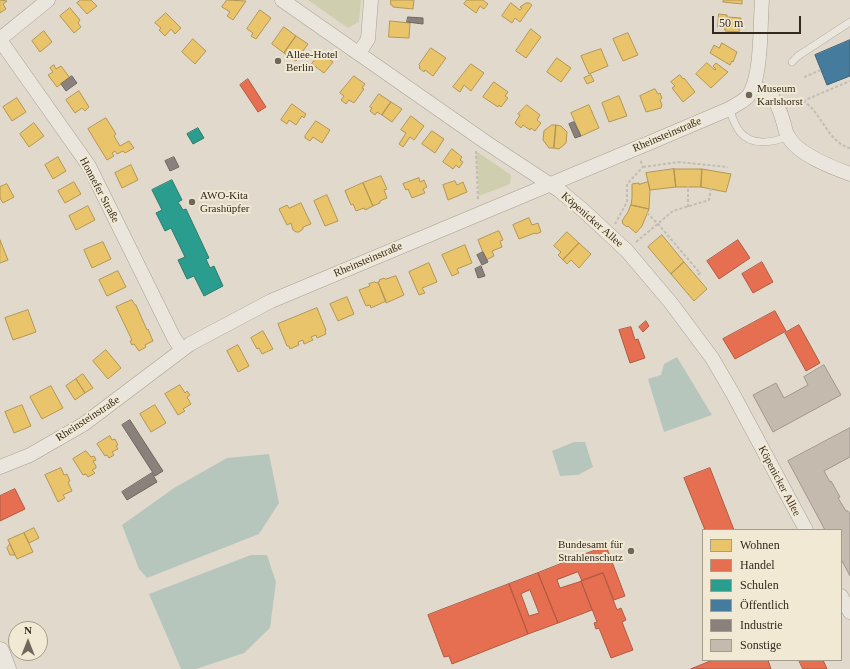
<!DOCTYPE html>
<html>
<head>
<meta charset="utf-8">
<style>
  body { margin:0 }
  #map { position:relative; width:850px; height:669px; overflow:hidden; background:#e1dacc; font-family:Georgia,serif }
  canvas { display:block }
  .legend { position:absolute; left:702px; top:529px; width:140px; height:132px; box-sizing:border-box; background:#f1e9d3; border:1px solid #a59c8b; margin:0; padding:5px 7px; list-style:none; font-size:12px; color:#33291f }
  .legend li { display:flex; align-items:center; gap:8px; height:20px }
  .legend b { width:20px; border:1px solid #a59c8b }
  .north { position:absolute; left:8px; top:621px; width:40px; height:40px; box-sizing:border-box; background:#f1e9d3; border:1px solid #a59c8b; border-radius:50%; rotate:0deg; font-size:11px; font-weight:700; line-height:16px; text-align:center; color:#33291f }
  .north::after { content:''; display:block; margin:auto; width:14px; height:18px; background:#70675c; clip-path:polygon(50% 0,100% 100%,50% 72%,0 100%) }
  .scale { position:absolute; left:712px; top:16px; width:89px; height:18px; box-sizing:border-box; border:2px solid #33291f; border-top:0; padding-left:5px; font-size:12px; line-height:14px; white-space:nowrap; color:#33291f; -webkit-text-stroke:3px #f1e9d3; paint-order:stroke }
</style>
</head>
<body>
<div id="map">
<canvas width="850" height="669"></canvas>
<ul class="legend">
<li><b style="height:11px;background:#e9c46a"></b>Wohnen</li>
<li><b style="height:11px;background:#e76f51"></b>Handel</li>
<li><b style="height:11px;background:#2a9d8f"></b>Schulen</li>
<li><b style="height:11px;background:#457b9d"></b>Öffentlich</li>
<li><b style="height:11px;background:#8a817c"></b>Industrie</li>
<li><b style="height:11px;background:#c4baad"></b>Sonstige</li>
</ul>
<div class="north">N</div>
<div class="scale">50 m</div>
</div>
<script>
const c = document.querySelector('canvas').getContext('2d');
c.lineJoin = 'round';
function fill(path, color) { c.fillStyle = color; c.fill(path, 'evenodd'); }
function trace(path, color, width, dash) { c.strokeStyle = color; c.lineWidth = width; c.lineCap = dash ? 'butt' : 'round'; c.setLineDash(dash || []); c.stroke(path); }
function drawText(font, color, halo, rows, align = 'center') {
  c.font = font + ' Georgia,serif'; c.lineWidth = 4; c.setLineDash([]); c.textBaseline = 'middle'; c.strokeStyle = halo; c.fillStyle = color; for (const [text, x, y, turn = 0] of rows) {
    c.save(); c.translate(x, y); c.rotate((+turn || 0) * Math.PI / 180); c.textAlign = isNaN(turn) ? turn : align; if (halo) c.strokeText(text, 0, 0); c.fillText(text, 0, 0); c.restore();
  }
}
const green = new Path2D(`
  M308,0H361L359,22L348,28Z
  M476,151L511,175L510,184L479,196Z`);
const water = new Path2D(`
  M677,357L712,415L664,432L648,379L661,375L664,364Z
  M574,442H585L593,467L578,475L560,476L552,451Z
  M269,454L279,503L259,534L147,578L139,569L122,525L174,488L227,458Z
  M251,555H267L276,582L270,628L244,653L196,669H181L149,594Z`);
const homes = new Path2D(`
  M0,0L7,1L3,4L6,9L0,13Z
  M81,0H91L97,6L87,14L77,3Z
  M227,0L246,1L233,20L227,16L230,12L222,7Z
  M391,0H414L413,9L393,7V6L391,5Z
  M467,0H483L488,4L484,9L480,6L476,13L464,4Z
  M724,0H742V4L723,2Z
  M511,3L520,10L522,8L520,7L526,3H529L532,5L520,22L515,18L512,23L502,16Z
  M70,8L80,20L78,23L81,27L74,33L60,16Z
  M260,10L271,18L256,39L251,36L253,33L247,29Z
  M166,13L181,28L175,34L171,29L165,36L159,30L161,28L155,23Z
  M719,14L727,15V17L741,18L739,32L725,31V27H718Z
  M390,21L410,23L409,38L389,37Z
  M284,27L296,36L284,53L272,44Z
  M531,29L541,37L526,58L516,51Z
  M44,31L52,42L40,52L32,41Z
  M628,33L638,55L623,61L613,39Z
  M296,36L308,44L296,61L284,53Z
  M193,39L206,51L195,64L182,52Z
  M722,43L737,52L733,62L732,61L730,65L710,53L714,45L719,48Z
  M431,48L446,58L433,76L425,70L424,72L419,68L420,66L419,65Z
  M601,49L608,66L589,74L581,56Z
  M320,53L333,62L324,73L312,64Z
  M557,58L571,68L561,82L547,72Z
  M707,63L715,70L716,69L713,66L716,63L728,72L711,88L696,74Z
  M471,64L484,73L471,91L464,85L460,92L453,87Z
  M54,65L56,69L61,66L70,78L57,87L48,75L53,72L50,68Z
  M591,75L594,81L587,84L584,78Z
  M680,75L683,79L684,78L695,92L683,102L672,88L675,86L671,82Z
  M354,76L365,84L362,88L364,89L354,103L349,100L346,104L341,100L344,96L340,93Z
  M494,82L508,92L505,96L508,98L501,107L499,105L498,107L483,97Z
  M655,89L658,94L660,93L662,98L660,100L662,105L661,108L646,112L640,96Z
  M79,91L89,107L85,111L82,108L75,113L66,100Z
  M379,94L391,102L382,115L377,112L375,115L370,111L372,108L370,107Z
  M619,96L627,116L609,122L602,103Z
  M17,98L26,112L12,121L3,107Z
  M391,102L402,109L392,122L382,115Z
  M292,104L306,114L304,118L302,116L296,125L289,120L287,124L281,120Z
  M527,105L540,115L537,120L541,123L535,131L531,128L530,130L523,125L521,128L515,123L520,115L518,114Z
  M589,105L599,128L581,136L571,113Z
  M411,116L424,126L414,140L410,137L403,147L399,144L406,133L401,130Z
  M106,118L116,134L114,136L120,146L129,141L134,148L125,153L123,151L117,154L115,151L112,153L114,156L107,160L88,129Z
  M316,121L330,130L322,143L313,137L310,141L305,138V136Z
  M34,123L44,136L29,147L20,134Z
  M552,125H556L554,148H549L543,140L544,131Z
  M556,125L561,126L567,132L566,143L559,149L554,148Z
  M432,131L444,139L435,153L422,144Z
  M452,149L462,157L460,160L463,162L459,168L456,165L453,169L443,162Z
  M58,157L66,171L53,179L45,165Z
  M131,165L138,180L122,188L115,173Z
  M674,169H702L701,187H676Z
  M674,169L676,187L650,190L646,173Z
  M702,169L731,174L726,192L701,187Z
  M381,176L387,189L384,190L387,198L380,201V203L373,206L363,183Z
  M419,178L420,182L424,180L427,187L423,189L425,193L412,198L408,189L406,190L403,184Z
  M455,181L457,185L463,182L467,192L448,200L443,185Z
  M74,182L81,194L65,203L58,191Z
  M648,182L650,190L649,209L631,205L632,198V184L639,183V184Z
  M363,183L373,206L365,210L364,208L356,211L353,204L351,205L345,191Z
  M7,184L14,197L3,203L0,198V187Z
  M327,195L338,221L325,226L314,201Z
  M301,203L311,224L303,227V229L299,232H296L293,230L291,223L287,225L279,209L287,205L289,208Z
  M631,205L649,209L642,226L636,233L628,226L627,227L622,223L623,222L622,221L628,212Z
  M88,206L95,220L76,230L69,216Z
  M529,218L532,225L538,223L541,232L536,234L535,233L519,239L513,225Z
  M499,231L503,240L500,241L502,247L492,251L494,256L486,260L478,240Z
  M567,232L579,243L563,260L558,255L561,252L554,246Z
  M662,235L684,262L671,274L648,247Z
  M0,240L8,260L0,263Z
  M103,242L111,259L92,268L84,250Z
  M579,243L591,254L579,268L571,260L567,264L563,260Z
  M465,245L472,263L457,269L459,273L452,276L442,255Z
  M684,262L707,289L694,301L671,274Z
  M429,263L437,282L422,288L425,293L419,295L409,272Z
  M118,271L126,287L107,296L99,280Z
  M396,276L404,295L386,303L378,282L380,281L379,280L384,278L385,279Z
  M375,282L376,283L378,282L386,301L371,308L370,305L366,306L359,290L370,286L369,284Z
  M347,297L354,314L338,321L330,304Z
  M132,300L135,305H136L147,330L148,329L153,341L145,345L146,347L139,351L134,344L132,345L130,341L132,340L116,307Z
  M317,308L326,330L325,331L326,334L317,338L316,335L311,337L313,340L304,344L303,340L298,342L299,345L290,349L289,346H287L278,324Z
  M28,310L36,332L13,340L5,318Z
  M263,331L273,349L262,354L259,348L257,349L251,338Z
  M238,345L249,366L238,372L227,351Z
  M106,350L121,368L108,379L93,361Z
  M83,374L93,388L85,393L76,379Z
  M76,379L85,393L75,400L66,386Z
  M180,385L185,393L187,391L190,395L187,397L191,404L183,409L185,411L178,415L165,394Z
  M51,386L63,408L42,419L30,397Z
  M22,405L31,426L14,433L5,412Z
  M155,405L166,423L151,432L140,414Z
  M110,436L112,440L115,439L118,445L116,446L118,449L112,452L114,455L109,458L107,455L105,456L97,444Z
  M86,451L91,457L94,456L96,460L93,461L96,466V468L92,470L95,473L88,477L86,474L83,475L73,459Z
  M61,468L64,475L67,474L70,481L68,482L72,491L63,495L65,498L58,502L45,475Z
  M34,528L39,538L29,543L24,533Z
  M24,533L33,552L17,559L8,540Z
  M10,544L15,555H10L7,548Z`);
const shops = new Path2D(`
  M248,79L266,107L258,112L240,85Z
  M738,240L750,258L719,279L707,261Z
  M762,262L773,282L753,293L742,274Z
  M775,311L786,331L735,359L723,339Z
  M646,321L649,326L643,332L639,327Z
  M799,325L820,363L806,371L785,333Z
  M631,327L635,340L638,339L645,358L630,363L619,330Z
  M710,468L734,530H705L684,478Z
  M15,489L25,509L0,521V496Z
  M606,546L625,596L614,600L603,573L581,581L592,610L558,623L538,573ZM578,572L582,581L560,588L557,580Z
  M538,573L558,623L528,634L509,584ZM530,590L539,613L529,616L521,594Z
  M603,573L617,610L621,608L626,620L622,622L633,650L611,658L599,628L596,629L594,623L597,622L581,581Z
  M509,584L528,634L452,664L449,656L444,657L428,615Z
  M713,660H768L771,669H691Z
  M799,660H823L827,669H803Z`);
const schools = new Path2D(`
  M198,128L204,138L193,144L187,134Z
  M172,180L182,200L178,202L183,210L186,209L209,258L206,259L210,268L214,266L223,286L204,296L194,276L187,279L178,260L185,257L171,228L165,231L156,213L162,210L152,190Z`);
const public = new Path2D(`
  M850,40V76L827,85L815,55Z`);
const industry = new Path2D(`
  M408,17L423,18V24L407,22Z
  M72,76L77,83L66,91L61,84Z
  M574,122L581,136L575,138L569,124Z
  M174,157L179,167L170,171L165,161Z
  M483,252L488,262L482,265L477,255Z
  M481,266L485,276L478,278L475,269Z
  M130,420L163,471L155,476L122,425Z
  M152,473L157,482L127,500L122,492Z`);
const building = new Path2D(`
  M824,365L841,395L773,432L753,395L776,383L784,398L808,385L804,377Z
  M850,428V457L824,471L830,482L831,481L840,497L838,498L846,511H848L850,514V576L841,559V530H825L788,461Z`);
const path = new Path2D(`
  M804,77L821,70
  M803,101C822,112 827,142 850,148
  M803,101L850,81
  M476,151L478,200
  M643,167L679,162L728,167
  M688,207V186
  M647,213L658,224L700,273L697,276
  M615,224L627,202V184L643,167L640,159
  M636,242L673,211L709,200L711,188`);
const service = new Path2D(`
  M792,62L798,56L850,22
  M729,109C732,116 735,126 740,132C751,146 773,143 788,136`);
const minor = new Path2D(`
  M282,0L487,143L560,191L584,211L627,251L671,303L712,358L733,394L806,530
  M0,39L48,0
  M0,40L89,166L174,338L182,350
  M359,53L368,39L371,0
  M753,86C773,94 777,100 783,121C785,126 785,132 788,136C797,154 831,167 850,174
  M0,467L30,455L84,424L190,344L271,301L649,143L729,109C735,105 745,101 749,95C762,76 760,24 762,0
  M841,596L850,612`);
const tertiary = new Path2D(`
  M0,651L7,669`);
const markers = [
  [278,61,4,"#70675c"],
  [749,95,4,"#70675c"],
  [192,202,4,"#70675c"],
  [631,551,4,"#70675c"]
];
const poiNames = [
  ["Allee-Hotel",286,55],
  ["Berlin",286,68],
  ["Museum",757,89],
  ["Karlshorst",757,102],
  ["AWO-Kita",200,196],
  ["Grashüpfer",200,209],
  ["Bundesamt für",623,545,"right"],
  ["Strahlenschutz",623,558,"right"]
];
const streetNames = [
  ["Rheinsteinstraße",667,135,-23],
  ["Honnefer Straße",99,190,62],
  ["Köpenicker Allee",592,220,41],
  ["Rheinsteinstraße",368,260,-23],
  ["Rheinsteinstraße",88,419,-33],
  ["Köpenicker Allee",779,481,62]
];
fill(green, '#cfcfb0');
fill(water, '#b7c6bd');
fill(homes, '#e9c46a');
trace(homes, '#b29654', 1);
fill(shops, '#e76f51');
trace(shops, '#b15a42', 1);
fill(schools, '#2a9d8f');
trace(schools, '#2d7a6d', 1);
fill(public, '#457b9d');
trace(public, '#406277', 1);
fill(industry, '#8a817c');
trace(industry, '#706760', 1);
fill(building, '#c4baad');
trace(building, '#a0978c', 1);
trace(service, '#a6a095', 8);
trace(minor, '#a6a095', 15);
trace(tertiary, '#a6a095', 19);
trace(path, '#c2bdb4', 2, [3, 2]);
trace(service, '#eae6dd', 7);
trace(minor, '#eae6dd', 14);
trace(tertiary, '#eae6dd', 18);
for (const [x, y, r, color] of markers) { const dot = new Path2D(); dot.arc(x, y, r, 0, 2 * Math.PI); c.fillStyle = color; c.fill(dot); trace(dot, '#f1e9d3', 1.5); }
drawText('11px', '#33291f', '#f1e9d3', poiNames, 'left');
drawText('11px', '#33291f', '#f1e9d3', streetNames);
</script>
</body>
</html>
